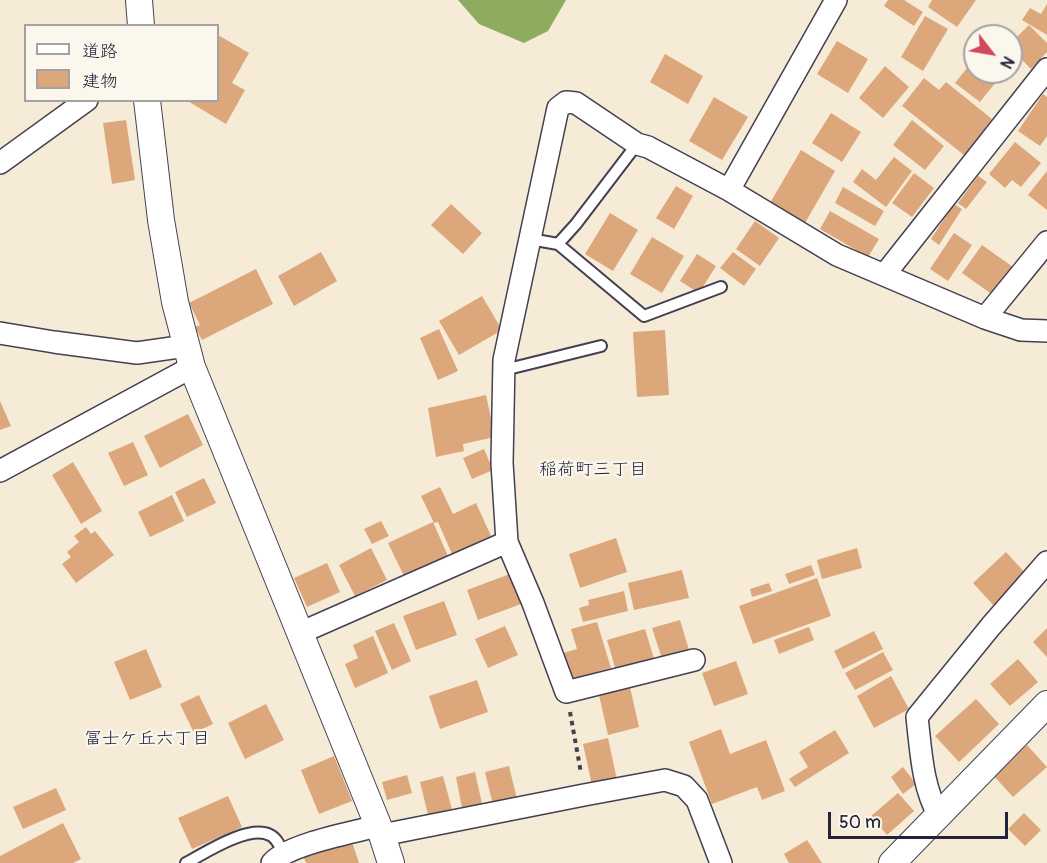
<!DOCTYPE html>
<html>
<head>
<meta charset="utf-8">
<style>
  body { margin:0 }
  #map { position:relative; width:1047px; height:863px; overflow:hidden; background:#f6ebd6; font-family:Pangolin,"Klee One",sans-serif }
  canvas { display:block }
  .legend { position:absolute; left:24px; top:24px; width:195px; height:78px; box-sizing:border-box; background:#fbf7ec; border:2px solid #a4a2a5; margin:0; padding:8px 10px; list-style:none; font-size:18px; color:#22223b }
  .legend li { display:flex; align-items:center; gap:12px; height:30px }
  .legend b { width:30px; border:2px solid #a4a2a5 }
  .north { position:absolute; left:963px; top:24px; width:60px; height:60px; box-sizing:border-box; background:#fbf7ec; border:2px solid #a4a2a5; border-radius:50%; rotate:121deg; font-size:16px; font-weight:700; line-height:24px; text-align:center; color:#22223b }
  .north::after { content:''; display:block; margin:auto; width:21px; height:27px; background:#d1495b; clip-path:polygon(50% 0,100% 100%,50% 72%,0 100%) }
  .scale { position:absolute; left:828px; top:812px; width:180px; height:27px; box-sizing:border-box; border:3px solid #22223b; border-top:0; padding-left:8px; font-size:18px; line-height:21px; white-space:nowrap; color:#22223b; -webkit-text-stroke:4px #fbf7ec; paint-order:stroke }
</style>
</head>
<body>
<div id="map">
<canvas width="1047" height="863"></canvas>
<ul class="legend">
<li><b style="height:8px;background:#fff"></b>道路</li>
<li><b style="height:16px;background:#dda77c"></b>建物</li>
</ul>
<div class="north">N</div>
<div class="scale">50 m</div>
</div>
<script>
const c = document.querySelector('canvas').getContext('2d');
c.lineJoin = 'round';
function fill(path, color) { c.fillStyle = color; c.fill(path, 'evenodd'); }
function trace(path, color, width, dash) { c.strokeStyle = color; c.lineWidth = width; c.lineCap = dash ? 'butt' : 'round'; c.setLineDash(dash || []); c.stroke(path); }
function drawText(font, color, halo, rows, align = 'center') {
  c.font = font + ' Pangolin,"Klee One",sans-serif'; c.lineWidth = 4.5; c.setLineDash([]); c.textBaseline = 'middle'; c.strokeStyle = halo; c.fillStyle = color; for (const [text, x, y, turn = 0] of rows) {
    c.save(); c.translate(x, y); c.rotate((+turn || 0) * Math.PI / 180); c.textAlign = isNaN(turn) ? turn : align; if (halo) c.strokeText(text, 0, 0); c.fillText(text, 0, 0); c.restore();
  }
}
const forest = new Path2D(`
  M458,0H566L548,31L524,43L479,24Z`);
const building = new Path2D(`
  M888,0H904L923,12L914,26L884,6Z
  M932,0H976L957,27L928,7Z
  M1047,4V35L1022,20L1030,8L1041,14Z
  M925,16L948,29L923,71L901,57Z
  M1029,25L1047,43V52L1031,69L1011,49V43Z
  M218,35L249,53L232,83L245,90L226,124L186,100H218Z
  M837,41L868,59L848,93L817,74Z
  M665,54L703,76L688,104L650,82Z
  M975,58V72H1004L980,102L955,83Z
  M885,66L909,87L883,118L859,98Z
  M924,78L939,90L946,82L992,119L964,155L902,106Z
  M1043,94L1047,97V136L1040,146L1018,131Z
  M714,97L748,117L722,160L689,141Z
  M831,113L861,132L842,162L812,143Z
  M126,120L135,180L112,184L103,123Z
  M912,120L944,146L925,170L893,145Z
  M1015,142L1041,163L1021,187L1012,180L1005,188L989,174Z
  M801,150L835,171L805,223L770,203Z
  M894,157L912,171L886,207L853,182L862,169L876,180Z
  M1047,171V210L1028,195Z
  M914,173L934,188L912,217L892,203Z
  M978,176L987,182L966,209L958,203Z
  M676,186L693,196L674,229L656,218Z
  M843,187L884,211L875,226L835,203Z
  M451,204L482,233L463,254L431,225Z
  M954,204L962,209L939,245L931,239Z
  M830,211L879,239L868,257L820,229Z
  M610,213L638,230L613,271L585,254Z
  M755,221L779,238L760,266L736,249Z
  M954,233L972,245L948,281L930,269Z
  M652,237L684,256L662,293L630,274Z
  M982,245L1013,267L993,295L962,273Z
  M321,252L337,281L294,306L278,276Z
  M733,252L756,269L744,286L720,268Z
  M697,254L716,266L699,293L680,281Z
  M256,269L273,304L202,340L195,327L200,325L189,303Z
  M482,296L502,330L459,355L439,321Z
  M439,329L458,371L438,380L420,338Z
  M665,330L669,395L637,397L633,332Z
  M486,395L495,437L463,444L464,451L436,457L428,408Z
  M0,401L11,426L0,430Z
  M188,414L203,445L160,468L144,436Z
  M133,442L148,475L124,486L108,453Z
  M484,449L493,470L472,479L463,458Z
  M73,462L102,511L81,524L52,475Z
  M204,478L216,503L187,517L175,492Z
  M440,487L453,514L476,503L491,536L452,554L438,522L434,523L421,496Z
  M172,495L184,521L150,537L138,512Z
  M381,521L389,536L372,544L364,529Z
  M433,522L448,556L404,576L388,543Z
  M86,527L91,534L95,531L114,555L76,583L62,564L71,557L67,552L79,542L74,536Z
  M616,538L627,572L580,588L569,554Z
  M371,548L387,580L355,596L339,565Z
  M857,548L862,568L822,579L817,560Z
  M1006,552L1028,576L995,607L973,583Z
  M327,563L340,592L307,607L294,578Z
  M811,565L815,575L789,584L785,574Z
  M682,570L689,598L634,610L628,583Z
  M510,574L521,604L478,620L467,590Z
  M817,578L831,616L753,644L739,606Z
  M769,583L772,591L752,597L750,589Z
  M624,591L628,611L583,622L579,608L589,605L588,600Z
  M444,601L457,635L416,650L403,616Z
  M680,620L689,650L662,659L652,628Z
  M597,622L611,668L568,680L560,654L577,649L571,629Z
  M394,623L411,661L392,670L375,631Z
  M505,626L518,655L488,668L475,639Z
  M809,627L814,640L779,654L774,640Z
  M1047,628V657L1033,642Z
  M645,629L655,662L617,674L607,640Z
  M874,631L883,649L843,669L834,651Z
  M373,636L388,673L355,688L345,664L358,658L353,645Z
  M146,649L162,687L130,700L114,662Z
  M883,652L893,670L855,690L845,673Z
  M1018,659L1038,682L1010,706L990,684Z
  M736,661L748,694L714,706L702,673Z
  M891,676L909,709L874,728L857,696Z
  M477,680L488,712L440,729L429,696Z
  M630,687L639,727L608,735L599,695Z
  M199,695L213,724L194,733L180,704Z
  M976,699L999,724L959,762L935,736Z
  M266,704L284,740L245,759L228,723Z
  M721,729L730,754L766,740L785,791L762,800L757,787L712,804L689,742Z
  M835,730L849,753L795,787L789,779L808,767L799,752Z
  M608,738L617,780L592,785L583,744Z
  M1027,745L1047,767L1013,797L993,775Z
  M334,756L352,801L319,814L301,770Z
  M509,766L517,799L493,805L485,772Z
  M903,767L916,784L903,794L891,777Z
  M475,772L483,808L463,813L456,777Z
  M407,775L412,793L387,800L382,782Z
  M443,776L453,813L429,819L420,782Z
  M56,788L66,810L23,829L13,807Z
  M898,793L914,811L887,835L871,816Z
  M228,796L242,827L192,849L178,818Z
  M1024,813L1041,830L1025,846L1008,829Z
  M63,823L81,859L73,863H0V856Z
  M807,840L822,863H789L784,854Z
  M352,842L359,863H306L304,858Z`);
const path = new Path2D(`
  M570,712L581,773`);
const service = new Path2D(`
  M530,239L558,244L644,316L721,287
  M558,244L576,224L637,144
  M504,370L601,346
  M186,863C205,853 249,824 270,835C277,838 280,847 284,854`);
const minor = new Path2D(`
  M0,163L87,100
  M729,190L836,0
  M885,274L1047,69
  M985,318L1047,242
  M0,333L54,342L137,353L186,346
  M0,471L192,367
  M507,542L533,603L566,692L694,660
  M300,633L507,542L502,463L504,360L558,108L566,102L576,103L637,144L648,147L729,190L837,255L985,318L1021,330L1047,331
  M939,816C922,786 921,751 917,717L991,626L1047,562
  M382,835L584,795L665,780L684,786L697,800L721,863
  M272,863C288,844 352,833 377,826`);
const tertiary = new Path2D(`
  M139,0L141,26
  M147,100L161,220L175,302L192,367L382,835L391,863
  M892,863L1047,704`);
const neighbourhoodNames = [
  ["稲荷町三丁目",593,470],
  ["冨士ケ丘六丁目",147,739]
];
fill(forest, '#8eac60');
fill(building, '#dda77c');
trace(service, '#424052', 14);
trace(minor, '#424052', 24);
trace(tertiary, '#424052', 28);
trace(path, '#424052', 4, [4.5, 4.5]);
trace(service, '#fff', 10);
trace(minor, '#fff', 21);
trace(tertiary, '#fff', 26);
drawText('18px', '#22223b', '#fbf7ec', neighbourhoodNames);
</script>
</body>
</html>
